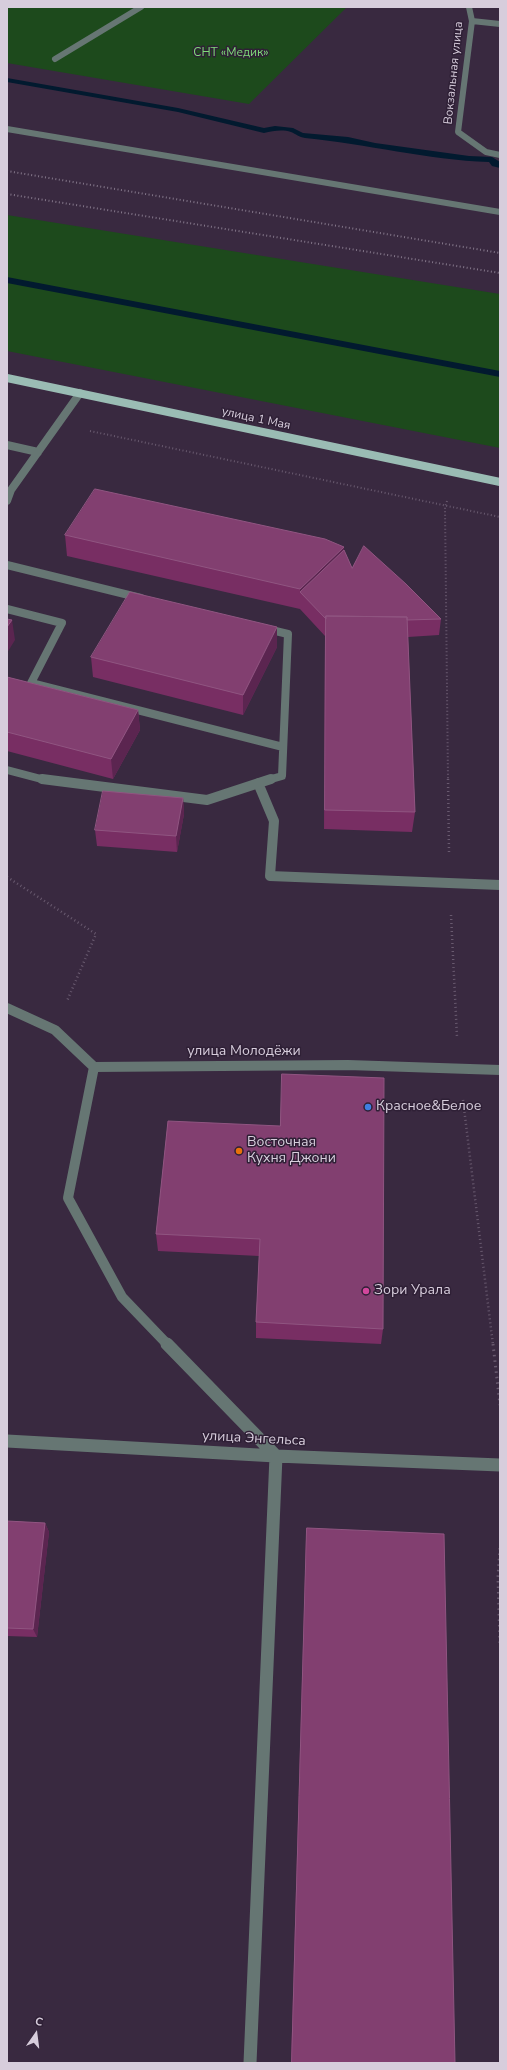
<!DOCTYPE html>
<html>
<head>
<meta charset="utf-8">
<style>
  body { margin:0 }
  #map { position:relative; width:507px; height:2070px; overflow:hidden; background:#392940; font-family:"Nunito Sans",sans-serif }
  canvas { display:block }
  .frame { position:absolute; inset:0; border:8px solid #d7cddc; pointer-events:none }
  .north { position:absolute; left:16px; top:2014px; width:40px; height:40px; -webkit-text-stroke:3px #2f2036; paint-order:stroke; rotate:14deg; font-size:11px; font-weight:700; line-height:16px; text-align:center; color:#d7cddc }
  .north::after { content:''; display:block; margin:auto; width:14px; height:18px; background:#d7cddc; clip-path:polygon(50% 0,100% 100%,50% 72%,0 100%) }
</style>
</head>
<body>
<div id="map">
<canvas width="507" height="2070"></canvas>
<div class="frame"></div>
<div class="north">С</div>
</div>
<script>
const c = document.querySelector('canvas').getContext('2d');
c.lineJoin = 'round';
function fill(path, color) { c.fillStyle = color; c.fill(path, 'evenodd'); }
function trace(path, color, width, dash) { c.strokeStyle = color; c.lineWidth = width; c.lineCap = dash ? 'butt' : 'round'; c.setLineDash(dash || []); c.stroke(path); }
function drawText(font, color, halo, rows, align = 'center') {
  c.font = font + ' "Nunito Sans",sans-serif'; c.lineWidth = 3; c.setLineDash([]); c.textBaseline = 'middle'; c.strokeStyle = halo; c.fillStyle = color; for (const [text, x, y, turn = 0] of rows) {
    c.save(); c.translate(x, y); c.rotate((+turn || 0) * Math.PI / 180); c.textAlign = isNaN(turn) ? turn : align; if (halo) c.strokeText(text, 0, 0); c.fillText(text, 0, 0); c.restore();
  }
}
const green = new Path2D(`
  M7,7H347L249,104L7,63Z
  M7,215L500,294V448L7,351Z`);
const stream = new Path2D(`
  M7,78L178,108L264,128L275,126L293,128L303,133L348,137L375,143L469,156L492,157L500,162V168L492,166L489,162C427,160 367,144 305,138C299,137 296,134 291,132C282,129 273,131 264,133L178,112L7,82Z
  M7,277L500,371V377L7,283Z`);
const pathFar2 = new Path2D(`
  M90,431L500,517
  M447,501L445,507L448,780`);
const pathFar1 = new Path2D(`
  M448,779L449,852
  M7,877L96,934L67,1001
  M451,915L457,1037
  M463,1100L493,1345`);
const path = new Path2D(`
  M493,1344L500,1405
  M500,1548L498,1577L500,1644`);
const minorFar3 = new Path2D(`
  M469,7L472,21L458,132L486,152L500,155
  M472,21L500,24
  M55,59L141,7
  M7,129L500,212`);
const minorFar2 = new Path2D(`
  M7,445L38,452
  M7,501L11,490L80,393
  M7,565L141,598
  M7,609L62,623L31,683L283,747
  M263,628L288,634L282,776L268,780
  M7,770L45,780`);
const minorFar1 = new Path2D(`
  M42,779L207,800L271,779
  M258,783L274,821L270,876L500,885
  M7,1008L55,1030L94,1067L348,1065L500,1070
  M94,1067L68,1198L122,1297L168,1345`);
const minor = new Path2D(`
  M167,1344L276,1456L250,2063
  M7,1441L276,1456L500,1465`);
const major = new Path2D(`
  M7,378L500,482`);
const rail = new Path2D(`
  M7,171L500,253
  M7,194L500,273`);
const wall = new Path2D(`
  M65,535L344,547V550L352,568L441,619L439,635L408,637L415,812L412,832L324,829L325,636L300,609L67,556Z
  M277,647L243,715L93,677L91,657Z
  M7,677L138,710L140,730L113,779L7,751Z
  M183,798L184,814L177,852L97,846L95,830Z
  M168,1121L383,1329L381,1344L256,1338V1322L259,1256L158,1251L156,1234Z
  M7,1521L45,1523L49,1532L37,1637L7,1636Z
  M307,1528L455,2063H291L306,1540Z`);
const shadedWall = new Path2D(`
  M344,547L343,567L300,592V589Z
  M12,620L15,640L7,653V627Z
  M277,627V647L243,715V695Z
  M138,710L140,730L113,779L111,759Z
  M183,798L184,814L177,852L176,836Z
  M45,1523L49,1532L37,1637L33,1629Z`);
const building = new Path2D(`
  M95,489L325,539L344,547L300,589L65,535Z
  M364,546L406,584L441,619L407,620V617L326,616V619L300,592L344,550L352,568Z
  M130,592L277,627L243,695L91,657Z
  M326,616L407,617L415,812L325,810Z
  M7,619L12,620L7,627Z
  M7,677L138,710L111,759L7,732Z
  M103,791L183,798L176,836L95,830Z
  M282,1074L384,1078L383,1329L256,1322L260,1239L156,1234L168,1121L280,1126Z
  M7,1521L45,1523L33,1629L7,1628Z
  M307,1528L444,1534L455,2063H292Z`);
const markers = [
  [368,1107,4,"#3f7fe0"],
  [239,1151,4,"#e8710a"],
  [366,1291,4,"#d1479c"]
];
const farParknames = [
  ["СНТ «Медик»",231,53]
];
const farStreetnames = [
  ["Вокзальная улица",454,73,-84],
  ["улица 1 Мая",256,419,12]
];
const streetNames = [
  ["улица Молодёжи",244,1052],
  ["улица Энгельса",254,1439,3]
];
const poiNames = [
  ["Красное&Белое",376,1107],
  ["Восточная",247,1143],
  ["Кухня Джони",247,1159],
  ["Зори Урала",374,1291]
];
fill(green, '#1d4a1c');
fill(stream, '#021a2f');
trace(pathFar2, '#695a6f', 2, [1, 2.5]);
trace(pathFar1, '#695a6f', 2.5, [1, 3]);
trace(path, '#695a6f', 3, [1.5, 4]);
trace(minorFar3, '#667673', 6);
trace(minorFar2, '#667673', 8);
trace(minorFar1, '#667673', 10);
trace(minor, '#667673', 13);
trace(major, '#9abcb4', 8);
trace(rail, '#837689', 2, [1, 2.5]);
fill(wall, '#782e63');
fill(shadedWall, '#5b2550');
fill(building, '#823f70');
trace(building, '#905581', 1);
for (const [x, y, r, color] of markers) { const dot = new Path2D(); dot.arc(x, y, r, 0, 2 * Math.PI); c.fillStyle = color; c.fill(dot); trace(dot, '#2f2036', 1.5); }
drawText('12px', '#7fdb7a', '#2f2036', farParknames);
drawText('12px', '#d7cddc', '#2f2036', farStreetnames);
drawText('14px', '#d7cddc', '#2f2036', streetNames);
drawText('14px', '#d7cddc', '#2f2036', poiNames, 'left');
</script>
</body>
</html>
